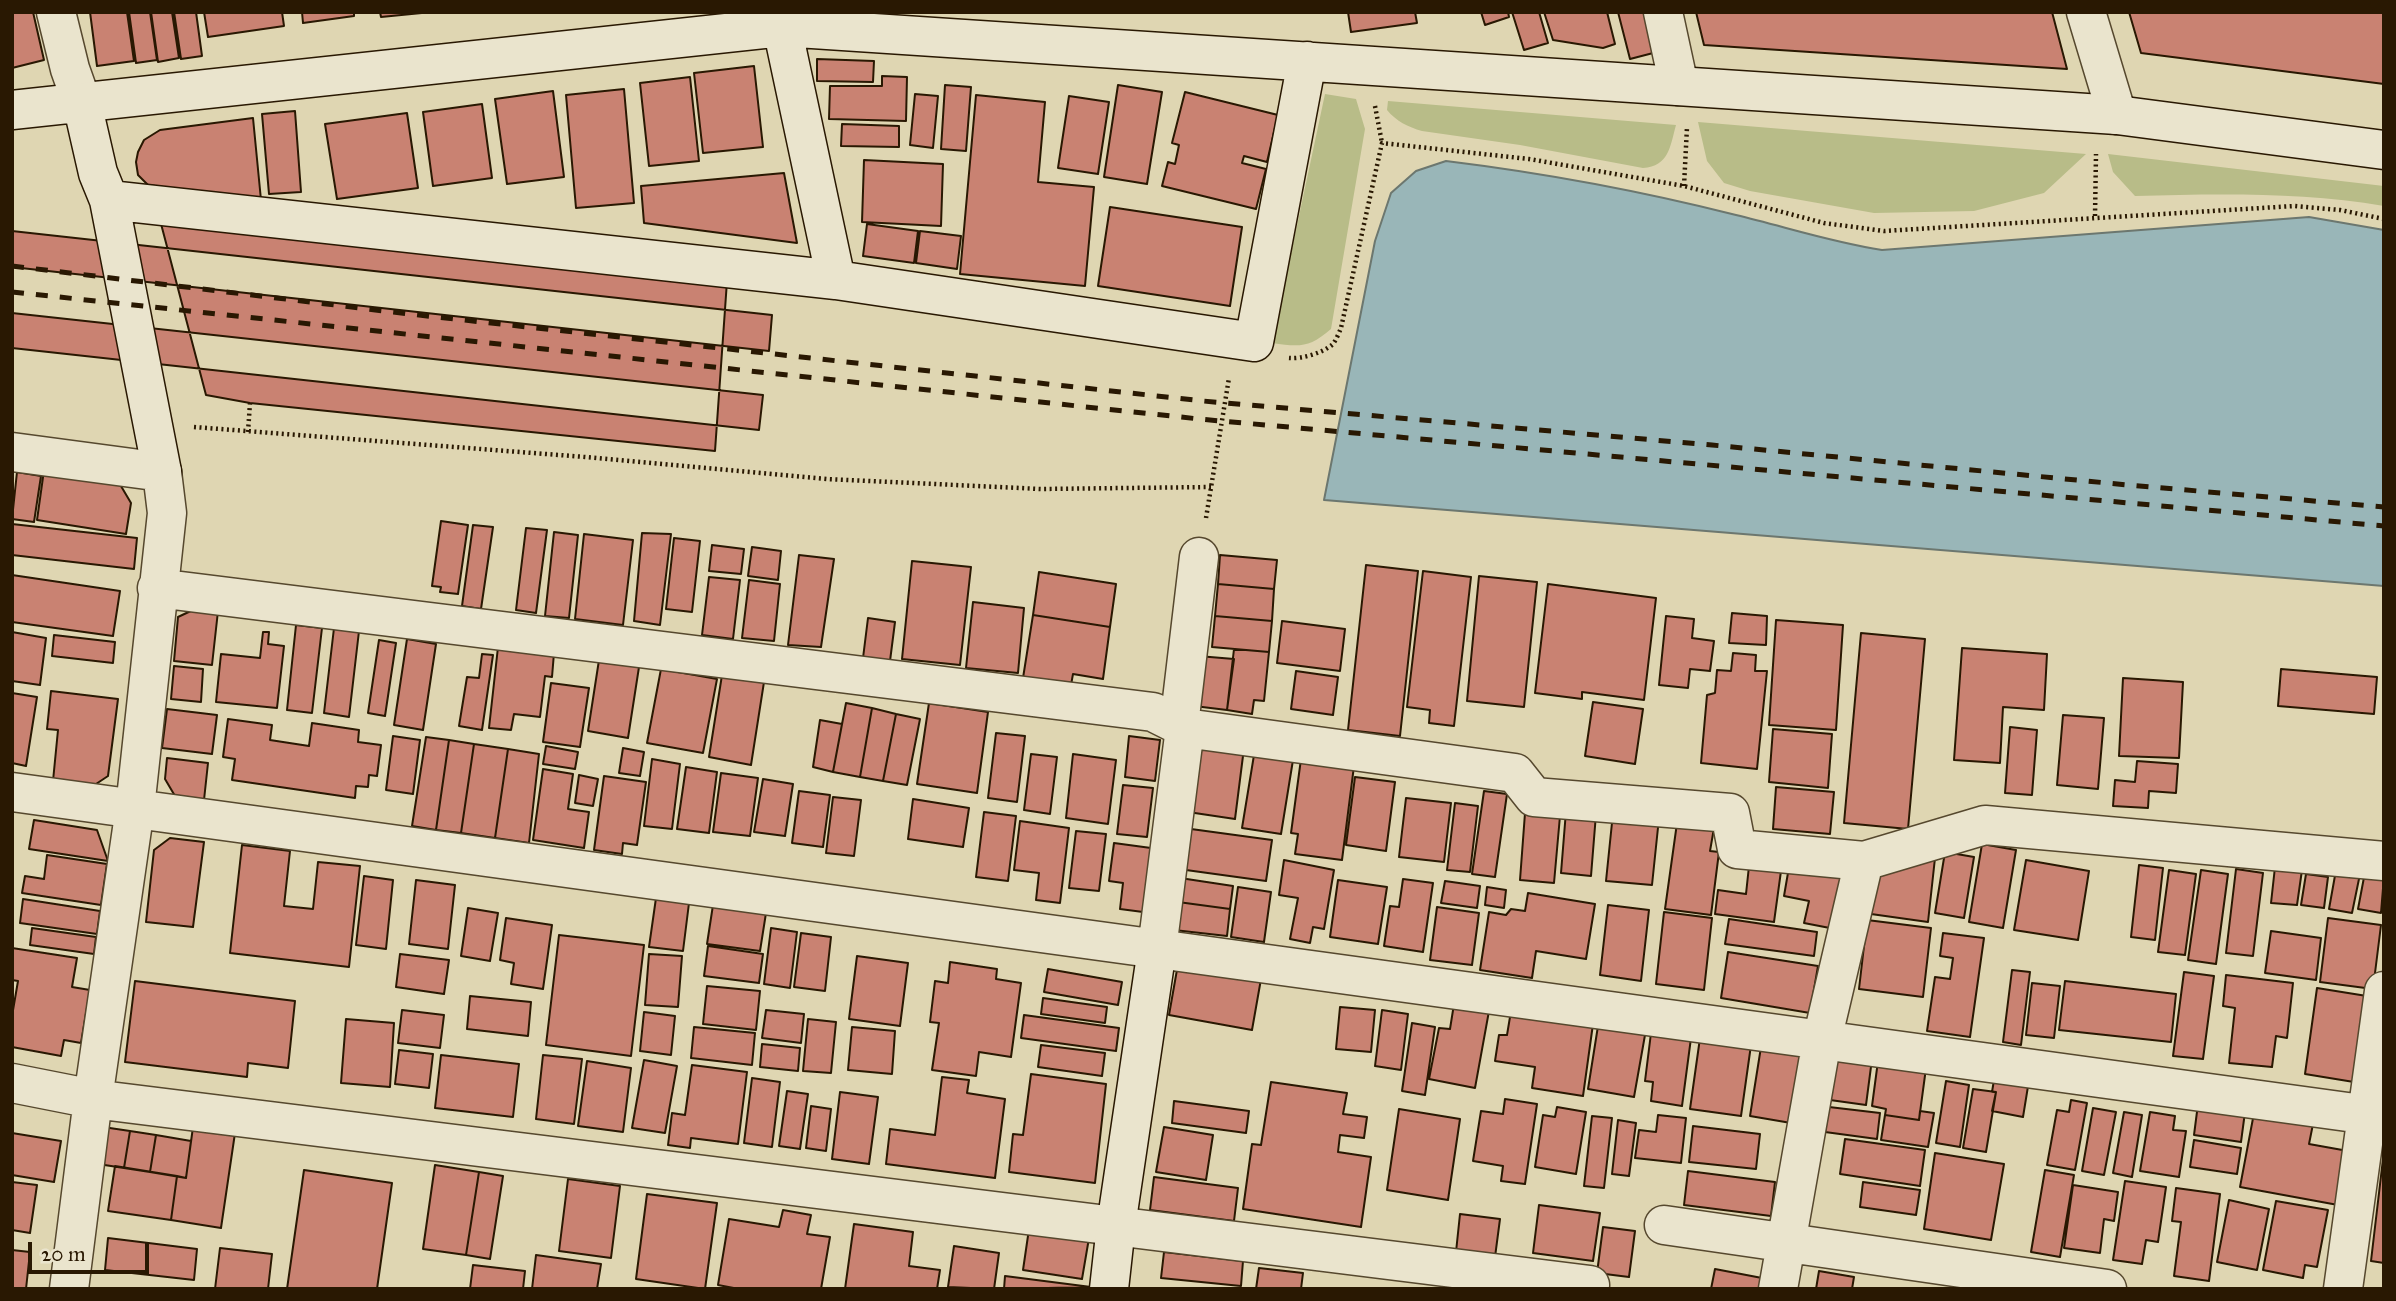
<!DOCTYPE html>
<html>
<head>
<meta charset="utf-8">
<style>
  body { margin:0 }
  #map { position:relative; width:2396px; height:1301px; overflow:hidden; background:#dfd6b2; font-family:"IM FELL Great Primer",serif }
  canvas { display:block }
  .frame { position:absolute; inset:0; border:14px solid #291802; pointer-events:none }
  .scale { position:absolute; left:28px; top:1242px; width:121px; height:32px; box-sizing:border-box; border:4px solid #291802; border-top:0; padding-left:9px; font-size:21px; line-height:24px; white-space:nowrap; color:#291802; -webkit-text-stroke:5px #eae4cd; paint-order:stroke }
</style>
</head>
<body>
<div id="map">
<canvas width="2396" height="1301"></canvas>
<div class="frame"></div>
<div class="scale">20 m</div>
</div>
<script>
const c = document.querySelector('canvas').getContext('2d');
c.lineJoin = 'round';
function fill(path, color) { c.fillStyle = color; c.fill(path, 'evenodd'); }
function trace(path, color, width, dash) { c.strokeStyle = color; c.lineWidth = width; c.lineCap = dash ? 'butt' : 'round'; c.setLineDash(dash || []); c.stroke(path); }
const green = new Path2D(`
  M1325,94L1356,99L1365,129L1331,329C1309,348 1300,347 1272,343Z
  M1388,101L1676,125C1670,147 1669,166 1643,168L1520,145L1422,131C1408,127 1396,121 1387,110Z
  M1698,122L2086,154L2044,193L1974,211L1874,213L1750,191L1724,183L1707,161Z
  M2108,154L2384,186V206C2301,192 2218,194 2135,196L2113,172Z`);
const water = new Path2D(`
  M1446,161C1544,173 1641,191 1736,215C1786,227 1831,242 1882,250L2309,217L2384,230V586L1324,500L1375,241L1391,193L1416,171Z`);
const building = new Path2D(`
  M12,12H33L44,60L12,68Z
  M90,12H127L134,61L97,66Z
  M129,12H150L157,60L136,63Z
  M151,12H172L179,58L158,62Z
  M174,12H196L202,56L181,59Z
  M204,12H282L284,26L208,37Z
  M302,12H354V16L303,23Z
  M380,12H432L381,17Z
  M1348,12H1415L1417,23L1351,32Z
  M1481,12H1508L1509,17L1485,25Z
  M1512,12H1539L1548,43L1524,50Z
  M1544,12H1607L1615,44L1603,48L1553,40Z
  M1618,12H1647L1657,52L1630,59Z
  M1696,12H2052L2067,69L1704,45Z
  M2129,12H2384V84L2141,53Z
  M817,59L874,61L873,82L817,81Z
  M754,66L763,147L703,153L694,73Z
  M882,76L907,77L906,121L829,119L830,86H882Z
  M690,77L699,161L649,166L640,83Z
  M945,85L971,87L966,151L941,149Z
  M1118,85L1162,92L1147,184L1104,177Z
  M624,89L634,203L576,208L566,95Z
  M553,91L564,177L507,184L495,99Z
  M1185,92L1278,115L1267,162L1244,156L1242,163L1266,169L1256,209L1162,186L1168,162L1175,164L1179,145L1172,143Z
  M915,94L938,96L933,148L910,145Z
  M976,95L1045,102L1038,182L1094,187L1085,286L960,274Z
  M1069,96L1109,102L1098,174L1058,168Z
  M482,104L492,178L433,186L423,112Z
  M295,111L301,192L269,194L262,114Z
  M407,113L418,188L337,199L325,124Z
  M253,118L261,200L148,185L138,175L136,162L138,152L144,140L160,130Z
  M842,124L899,126V147L841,146Z
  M864,160L943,164L941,226L862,222Z
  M784,173L797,243L644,223L641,186Z
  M1110,207L1242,227L1230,306L1098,286Z
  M160,220L727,281L715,451L250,403L206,395Z
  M867,224L918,231L914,263L863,256Z
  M12,231L772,315L769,351L12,267Z
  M920,231L961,236L957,269L916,263Z
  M12,313L763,395L759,430L12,348Z
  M44,470L118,481L131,503L126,534L37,520Z
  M17,472L41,476L34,522L12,519Z
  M441,521L468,525L458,594L440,592L441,587L432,586Z
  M12,524L137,538L134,569L12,555Z
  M473,525L493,527L481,609L462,606Z
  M526,528L547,530L536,613L516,610Z
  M554,532L578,535L569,618L545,616Z
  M642,533L671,534L660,625L634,621Z
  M584,534L633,540L623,625L575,619Z
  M674,538L700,541L692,612L666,609Z
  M712,545L744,549L741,574L709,571Z
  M752,547L781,551L778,580L748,576Z
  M799,555L834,559L821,647L788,645Z
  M1220,555L1277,560L1274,589L1218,584Z
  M912,561L971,567L960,665L902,659Z
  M1366,565L1418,571L1400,736L1348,730Z
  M1423,571L1471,577L1454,726L1429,723L1430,710L1407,707Z
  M1039,572L1116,584L1110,627L1033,615Z
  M12,575L120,591L113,636L12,622Z
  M1479,576L1537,582L1524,707L1467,701Z
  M709,577L740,580L733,639L702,635Z
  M749,580L780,584L774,641L742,638Z
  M1218,584L1274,589L1272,621L1215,616Z
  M1548,584L1656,598L1644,700L1582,692V699L1535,693Z
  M973,602L1024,608L1018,673L966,668Z
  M195,609L218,611L212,665L174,661L178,617Z
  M1732,613L1767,616L1766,645L1729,643Z
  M1033,615L1110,627L1103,679L1073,674L1071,685L1023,678Z
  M1215,616L1272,621L1269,652L1212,647Z
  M1666,616L1694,619L1692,638L1714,641L1710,671L1690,669L1688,688L1659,685Z
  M868,618L895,622L890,661L863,658Z
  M1776,620L1843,625L1836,730L1769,725Z
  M1282,621L1345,629L1340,671L1277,663Z
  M296,625L322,628L312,713L287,710Z
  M334,628L359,631L349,717L324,713Z
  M12,632L46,638L40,685L12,681Z
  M263,632H269L268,644L284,646L277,708L216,702L221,654L260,658Z
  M1861,633L1925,639L1908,829L1844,823Z
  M54,635L115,642L113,663L52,656Z
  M407,639L436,644L423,730L394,725Z
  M379,640L396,643L385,716L368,713Z
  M498,647L554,653L552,677L545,676L540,717L514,714L511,730L489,728Z
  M1962,648L2047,654L2044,710L2003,707L2000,763L1954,760Z
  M1234,649L1269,652L1264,701L1254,700L1252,714L1227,710Z
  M1733,653L1756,655L1755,671H1767L1757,769L1701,763L1707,695L1715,693L1717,670L1731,671Z
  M482,654L493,655L482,730L459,726L467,677L479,678Z
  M1198,656L1234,659L1227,710L1194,706Z
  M599,660L639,667L628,738L588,731Z
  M174,666L203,669L201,702L171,699Z
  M661,669L717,679L703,753L647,743Z
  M2281,669L2377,677L2374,714L2278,706Z
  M1296,671L1338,677L1333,715L1291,709Z
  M722,675L764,682L751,765L709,757Z
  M2123,678L2183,682L2179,758L2119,756Z
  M551,683L589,688L580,747L543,742Z
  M51,691L118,699L108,776L93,786L53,781L58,730L47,729Z
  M12,693L37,697L26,766L12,763Z
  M1593,702L1643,709L1635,764L1585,756Z
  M846,703L872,708L860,777L833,772Z
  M929,703L988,712L977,793L917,784Z
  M872,708L896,714L883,781L860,777Z
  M167,709L217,715L212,754L162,748Z
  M896,714L920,719L907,785L883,781Z
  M2063,715L2104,718L2098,789L2057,785Z
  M228,719L272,725L270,740L309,746L312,723L359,730L358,742L381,745L377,776L369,775L368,787L356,786L355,798L232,780L235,759L223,757Z
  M820,720L842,724L833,772L813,767Z
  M2010,727L2037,730L2032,795L2005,793Z
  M1773,729L1832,734L1828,788L1769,782Z
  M996,733L1025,736L1017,802L988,798Z
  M393,736L420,740L413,794L386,790Z
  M1129,736L1160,740L1155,781L1125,777Z
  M426,737L449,740L436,830L412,826Z
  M449,740L474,744L461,833L436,830Z
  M1197,741L1244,748L1235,819L1188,812Z
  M474,744L508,749L495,838L461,833Z
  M546,746L578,752L575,769L543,764Z
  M623,748L644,752L640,776L619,773Z
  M508,749L539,754L529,843L495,838Z
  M1031,754L1057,757L1050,814L1024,810Z
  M1073,754L1116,760L1108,824L1066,818Z
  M1254,755L1293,760L1281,834L1242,828Z
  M167,758L208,763L204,800L175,796L165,779Z
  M652,759L680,764L672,829L644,826Z
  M1301,759L1354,766L1342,860L1295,854L1298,834L1291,833Z
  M2137,761L2178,764L2176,793L2149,791L2148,808L2113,806L2115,780L2135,782Z
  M686,767L717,772L709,833L677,829Z
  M543,769L573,774L568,809L589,812L584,848L533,840Z
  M721,773L758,778L750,836L713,832Z
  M579,775L598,779L593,806L575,803Z
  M604,776L646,782L637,845L623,843L622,854L594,850Z
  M1355,777L1395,782L1386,851L1346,845Z
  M763,779L793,784L785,836L754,832Z
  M1123,785L1153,788L1147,837L1117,834Z
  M1776,787L1834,792L1830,834L1773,829Z
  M799,791L830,795L823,847L792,843Z
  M1484,791L1507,794L1495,877L1472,874Z
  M833,797L861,800L854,856L826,853Z
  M1406,798L1451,803L1444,862L1399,857Z
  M913,799L969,808L963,847L908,839Z
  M1455,803L1478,806L1470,872L1447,870Z
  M1566,811L1596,814L1591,876L1561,873Z
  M984,812L1016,816L1008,881L976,877Z
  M1525,813L1560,816L1554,883L1520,880Z
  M1613,813L1659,818L1652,885L1606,881Z
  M34,820L97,830L108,861L29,849Z
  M1020,821L1069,828L1060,903L1036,900L1039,873L1014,870Z
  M1677,823L1714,828L1710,851L1719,852L1711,915L1665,909Z
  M1191,829L1272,840L1266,881L1186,870Z
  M1076,831L1106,834L1099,891L1069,888Z
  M170,838L204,842L193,927L146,922L154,850Z
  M1114,843L1151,848L1143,912L1120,909L1123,883L1109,881Z
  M1982,844L2016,850L2003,928L1969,922Z
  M242,845L290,851L284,906L313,909L318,862L360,866L349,967L230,953Z
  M1945,852L1974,857L1964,918L1935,913Z
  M47,855L107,864L101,905L22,893L25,876L44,879Z
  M1935,858L1928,922L1871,914L1876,872Z
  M1284,860L1334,870L1324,929L1313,927L1310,943L1290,939L1298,898L1279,895Z
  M2026,860L2089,871L2078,940L2014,930Z
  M2139,865L2163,868L2155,940L2131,937Z
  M1749,866L1781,871L1774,922L1715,914L1718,890L1746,894Z
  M1789,867L1845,879L1835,929L1804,923L1809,901L1784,896Z
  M2275,867L2302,870L2297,905L2271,903Z
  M2236,869L2263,873L2253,956L2226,953Z
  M2169,870L2196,874L2185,955L2158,952Z
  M2201,870L2228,874L2216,964L2188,960Z
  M2336,870L2360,874L2352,913L2329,909Z
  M2365,872L2384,876L2381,913L2358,909Z
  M2306,874L2328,877L2324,908L2301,905Z
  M364,876L393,880L386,949L356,945Z
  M1180,878L1233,886L1230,909L1178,902Z
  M1403,879L1433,883L1423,952L1384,946L1390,906L1399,907Z
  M416,880L455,885L448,949L409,944Z
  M1338,880L1387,887L1378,944L1330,937Z
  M1445,881L1480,886L1477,908L1441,903Z
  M1238,887L1271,892L1264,942L1231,937Z
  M1487,887L1506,890L1504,908L1485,905Z
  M1528,893L1595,904L1586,959L1536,951L1532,978L1480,970L1489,912L1506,915L1511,909L1525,911Z
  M656,898L689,903L683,951L649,947Z
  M23,899L100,911L97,934L20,923Z
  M1178,902L1230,909L1227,936L1174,930Z
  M713,905L766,913L760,951L707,944Z
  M1608,905L1649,910L1641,981L1600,975Z
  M1437,907L1479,913L1472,965L1430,960Z
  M468,908L498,913L490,961L461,956Z
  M1664,912L1712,918L1704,990L1656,984Z
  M506,918L552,925L543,989L511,984L514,963L500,960Z
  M2328,918L2381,925L2373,989L2320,982Z
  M1729,919L1817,932L1814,956L1725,944Z
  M1867,920L1931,928L1923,997L1859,989Z
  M32,928L96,937L94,954L30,945Z
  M771,928L797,932L790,988L764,984Z
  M2271,931L2321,938L2316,980L2265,973Z
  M801,933L831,937L825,991L794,987Z
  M1943,933L1984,938L1970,1037L1927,1031L1935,977L1950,979L1953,958L1940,956Z
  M559,935L644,945L631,1056L546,1045Z
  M708,946L763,954L759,983L704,976Z
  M12,948L77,958L72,987L90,990L81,1043L64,1040L61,1056L12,1047V1016L18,981L12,980Z
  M1728,952L1818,966L1810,1013L1721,998Z
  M400,954L449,960L444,994L396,987Z
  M649,954L682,956L678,1007L645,1005Z
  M857,956L908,963L900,1026L849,1019Z
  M950,962L997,969L996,979L1021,983L1011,1057L979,1052L976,1076L932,1070L939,1023L930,1022L935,981L948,983Z
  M1178,964L1261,979L1252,1030L1169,1015Z
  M1048,969L1122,982L1118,1005L1044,992Z
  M2012,970L2030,972L2021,1045L2003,1042Z
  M2184,972L2214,976L2203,1059L2173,1056Z
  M2226,975L2293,983L2287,1038L2276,1036L2272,1067L2229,1063L2235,1008L2223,1006Z
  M135,981L295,1001L288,1068L248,1063L247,1077L125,1062Z
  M2065,981L2176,994L2171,1042L2059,1030Z
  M2032,983L2060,986L2054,1038L2026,1035Z
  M707,986L760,991L756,1030L703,1024Z
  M2317,988L2373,997L2360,1083L2305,1074Z
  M470,996L531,1002L528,1036L467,1029Z
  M1043,998L1107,1007L1105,1023L1041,1014Z
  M1454,1004L1489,1011L1475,1088L1429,1079L1439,1028L1450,1029Z
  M1340,1007L1375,1010L1371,1052L1336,1049Z
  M402,1010L444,1015L440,1048L398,1043Z
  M766,1010L804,1014L801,1043L762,1038Z
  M1382,1010L1408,1014L1401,1070L1375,1066Z
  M1511,1011L1593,1024L1583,1096L1532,1088L1535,1067L1495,1061L1499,1035H1507Z
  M644,1012L675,1016L671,1055L640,1051Z
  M1024,1015L1119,1028L1116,1051L1021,1038Z
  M346,1019L394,1023L390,1087L341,1083Z
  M808,1019L836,1022L831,1073L803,1071Z
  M1412,1023L1435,1027L1425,1095L1402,1091Z
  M1598,1026L1645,1035L1634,1097L1588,1089Z
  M694,1027L755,1033L752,1065L691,1058Z
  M852,1027L895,1031L892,1074L848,1070Z
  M1651,1033L1691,1038L1682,1106L1651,1101L1653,1082L1645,1081Z
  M1700,1038L1751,1045L1741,1116L1690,1109Z
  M762,1044L800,1048L798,1071L760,1067Z
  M1041,1045L1105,1053L1102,1076L1038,1067Z
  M1761,1047L1802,1054L1791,1123L1750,1116Z
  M399,1050L433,1054L429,1088L395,1084Z
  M1835,1054L1872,1059L1866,1105L1830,1100Z
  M441,1055L519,1064L513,1117L435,1108Z
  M543,1055L582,1059L574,1124L536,1119Z
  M644,1060L677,1066L665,1133L632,1128Z
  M587,1061L631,1068L623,1132L578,1126Z
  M1878,1061L1926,1068L1919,1120L1885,1115L1886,1109L1872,1106Z
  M692,1065L747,1072L738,1144L691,1138L690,1148L668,1145L672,1113L685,1115Z
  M1996,1068L2030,1074L2023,1117L1992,1111L1996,1092H1992Z
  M1031,1074L1106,1084L1095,1183L1009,1172L1013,1134L1023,1135Z
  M942,1077L969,1080L967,1093L1005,1099L995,1178L886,1164L890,1129L935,1135Z
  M752,1078L780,1082L772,1147L744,1143Z
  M1946,1081L1969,1085L1960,1147L1936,1143Z
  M1271,1082L1347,1093L1343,1114L1367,1117L1364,1138L1340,1135L1338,1152L1371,1157L1361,1227L1243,1209L1252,1144L1261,1145Z
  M1973,1089L1996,1092L1986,1152L1963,1148Z
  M787,1091L808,1094L800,1149L779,1146Z
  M840,1092L878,1097L869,1164L832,1159Z
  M1505,1099L1537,1104L1525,1184L1501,1181L1503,1166L1473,1161L1481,1111L1503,1114Z
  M2071,1100L2087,1103L2075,1170L2047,1165L2057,1110L2069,1112Z
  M1174,1101L1249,1111L1246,1133L1172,1123Z
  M2198,1104L2245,1112L2241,1142L2194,1135Z
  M811,1106L831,1109L826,1151L806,1148Z
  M1557,1107L1586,1112L1576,1174L1535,1167L1543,1115L1555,1117Z
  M1829,1107L1880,1113L1877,1139L1825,1132Z
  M2093,1108L2116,1112L2104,1175L2082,1171Z
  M1399,1109L1460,1119L1448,1200L1387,1190Z
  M1920,1111L1934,1113L1928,1147L1881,1140L1885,1115L1919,1120Z
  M2124,1112L2142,1115L2132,1177L2113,1173Z
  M2150,1112L2175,1116L2173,1130L2186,1131L2179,1177L2140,1171Z
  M2254,1113L2313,1124L2309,1144L2348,1151L2338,1205L2240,1187Z
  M1658,1115L1686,1118L1681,1163L1635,1158L1639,1130L1656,1132Z
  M1592,1116L1612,1118L1604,1188L1584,1186Z
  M1618,1120L1636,1123L1629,1176L1612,1174Z
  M1693,1126L1760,1134L1756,1169L1689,1162Z
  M103,1127L130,1131L124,1168L98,1164Z
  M193,1127L235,1133L221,1228L171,1220L177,1176L186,1178Z
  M1164,1127L1213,1135L1206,1180L1156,1172Z
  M130,1131L156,1135L150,1172L124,1168Z
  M12,1133L61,1141L54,1182L12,1175Z
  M156,1135L191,1141L186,1178L150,1172Z
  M1845,1139L1925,1150L1920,1186L1840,1174Z
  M2194,1140L2241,1148L2237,1174L2190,1167Z
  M1935,1153L2004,1164L1991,1240L1924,1229Z
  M2383,1159H2384V1263L2371,1261Z
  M435,1165L479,1172L466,1255L423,1249Z
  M115,1166L177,1176L171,1220L108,1211Z
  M304,1170L392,1183L377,1289H287Z
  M2045,1170L2074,1175L2060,1257L2031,1252Z
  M1688,1171L1775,1182L1771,1216L1684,1205Z
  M479,1172L503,1176L490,1259L466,1255Z
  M1154,1177L1238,1188L1234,1221L1150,1210Z
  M568,1179L620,1186L611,1258L559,1251Z
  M2125,1181L2166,1187L2158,1242L2146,1240L2142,1264L2113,1260Z
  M12,1182L37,1185L30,1233L12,1230Z
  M1863,1182L1920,1190L1916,1215L1860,1207Z
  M2073,1185L2118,1192L2114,1221L2104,1219L2100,1253L2064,1248Z
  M2176,1188L2220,1194L2209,1281L2174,1276L2181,1222L2172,1221Z
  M647,1194L717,1203L705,1289L636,1279Z
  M2229,1200L2269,1209L2257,1270L2217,1262Z
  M2276,1201L2328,1210L2317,1267L2305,1265L2303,1278L2263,1270Z
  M1539,1205L1600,1213L1593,1261L1533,1253Z
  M783,1210L811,1215L807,1234L830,1237L821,1289H739L718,1285L729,1219L779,1227Z
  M1460,1214L1500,1219L1495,1257L1456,1252Z
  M854,1224L913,1232L909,1266L940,1270L937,1289H845Z
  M1603,1227L1635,1231L1629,1277L1597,1273Z
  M1029,1229L1089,1238L1082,1279L1023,1270Z
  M108,1238L197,1249L194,1280L105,1270Z
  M954,1246L999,1253L994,1289L948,1287Z
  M220,1248L272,1254L268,1289H215Z
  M12,1250L30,1252L26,1289H12Z
  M1164,1252L1243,1261L1241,1286L1161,1278Z
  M536,1255L601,1264L597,1289H532Z
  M473,1265L525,1271L523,1289H470Z
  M1259,1268L1303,1273L1301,1289H1256Z
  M1715,1269L1762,1278L1760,1289H1711Z
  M1819,1271L1854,1277L1852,1289H1816Z
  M1005,1276L1091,1287L1004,1289Z`);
const path = new Path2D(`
  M1375,106L1382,143
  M1684,186L1687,127
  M2095,216L2096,154
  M1289,358C1302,359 1323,353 1333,344C1336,340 1339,333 1341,328L1382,143L1529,159L1684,186L1824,223L1884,231L2294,206L2340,210L2384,219
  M194,427L585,457L827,479L1041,489L1211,487
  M248,432L250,403
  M1206,518L1229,378`);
const street = new Path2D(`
  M56,12L70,69L82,103
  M1663,12L1679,86
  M2086,12L2117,115
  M12,452L162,472L167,513L135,808L93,1099L69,1289
  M157,588L1153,712L1185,728L1515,773L1534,797L1730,813L1737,849L1864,861L1985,825L2384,861
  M1179,725L1199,557
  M12,792L2384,1117
  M1157,949L1185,728
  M12,1083L93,1099L1590,1285
  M1664,1225L2107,1289
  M1778,1289L1822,1040L1864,861
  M2343,1289L2384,991`);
const secondary = new Path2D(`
  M782,27L836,280
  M82,103L98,173L109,200L162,472
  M12,110L782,27L2117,115L2384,150
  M109,200L836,280L1254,342L1307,61
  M1109,1289L1116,1226L1157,949`);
const rail = new Path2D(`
  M12,266L409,314L1203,401L1712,445L2128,485L2384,507
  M12,292L1199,419L2384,526`);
fill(green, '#b8bc88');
fill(water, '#99b6b8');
trace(water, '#6c776f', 2);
fill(building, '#c98272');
trace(building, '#291802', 2);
trace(street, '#56482e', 41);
trace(secondary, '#291802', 41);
trace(path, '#291802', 4.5, [2, 3.5]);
trace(street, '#eae4cd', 38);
trace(secondary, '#eae4cd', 38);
trace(rail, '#291802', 5, [12, 12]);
</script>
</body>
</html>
